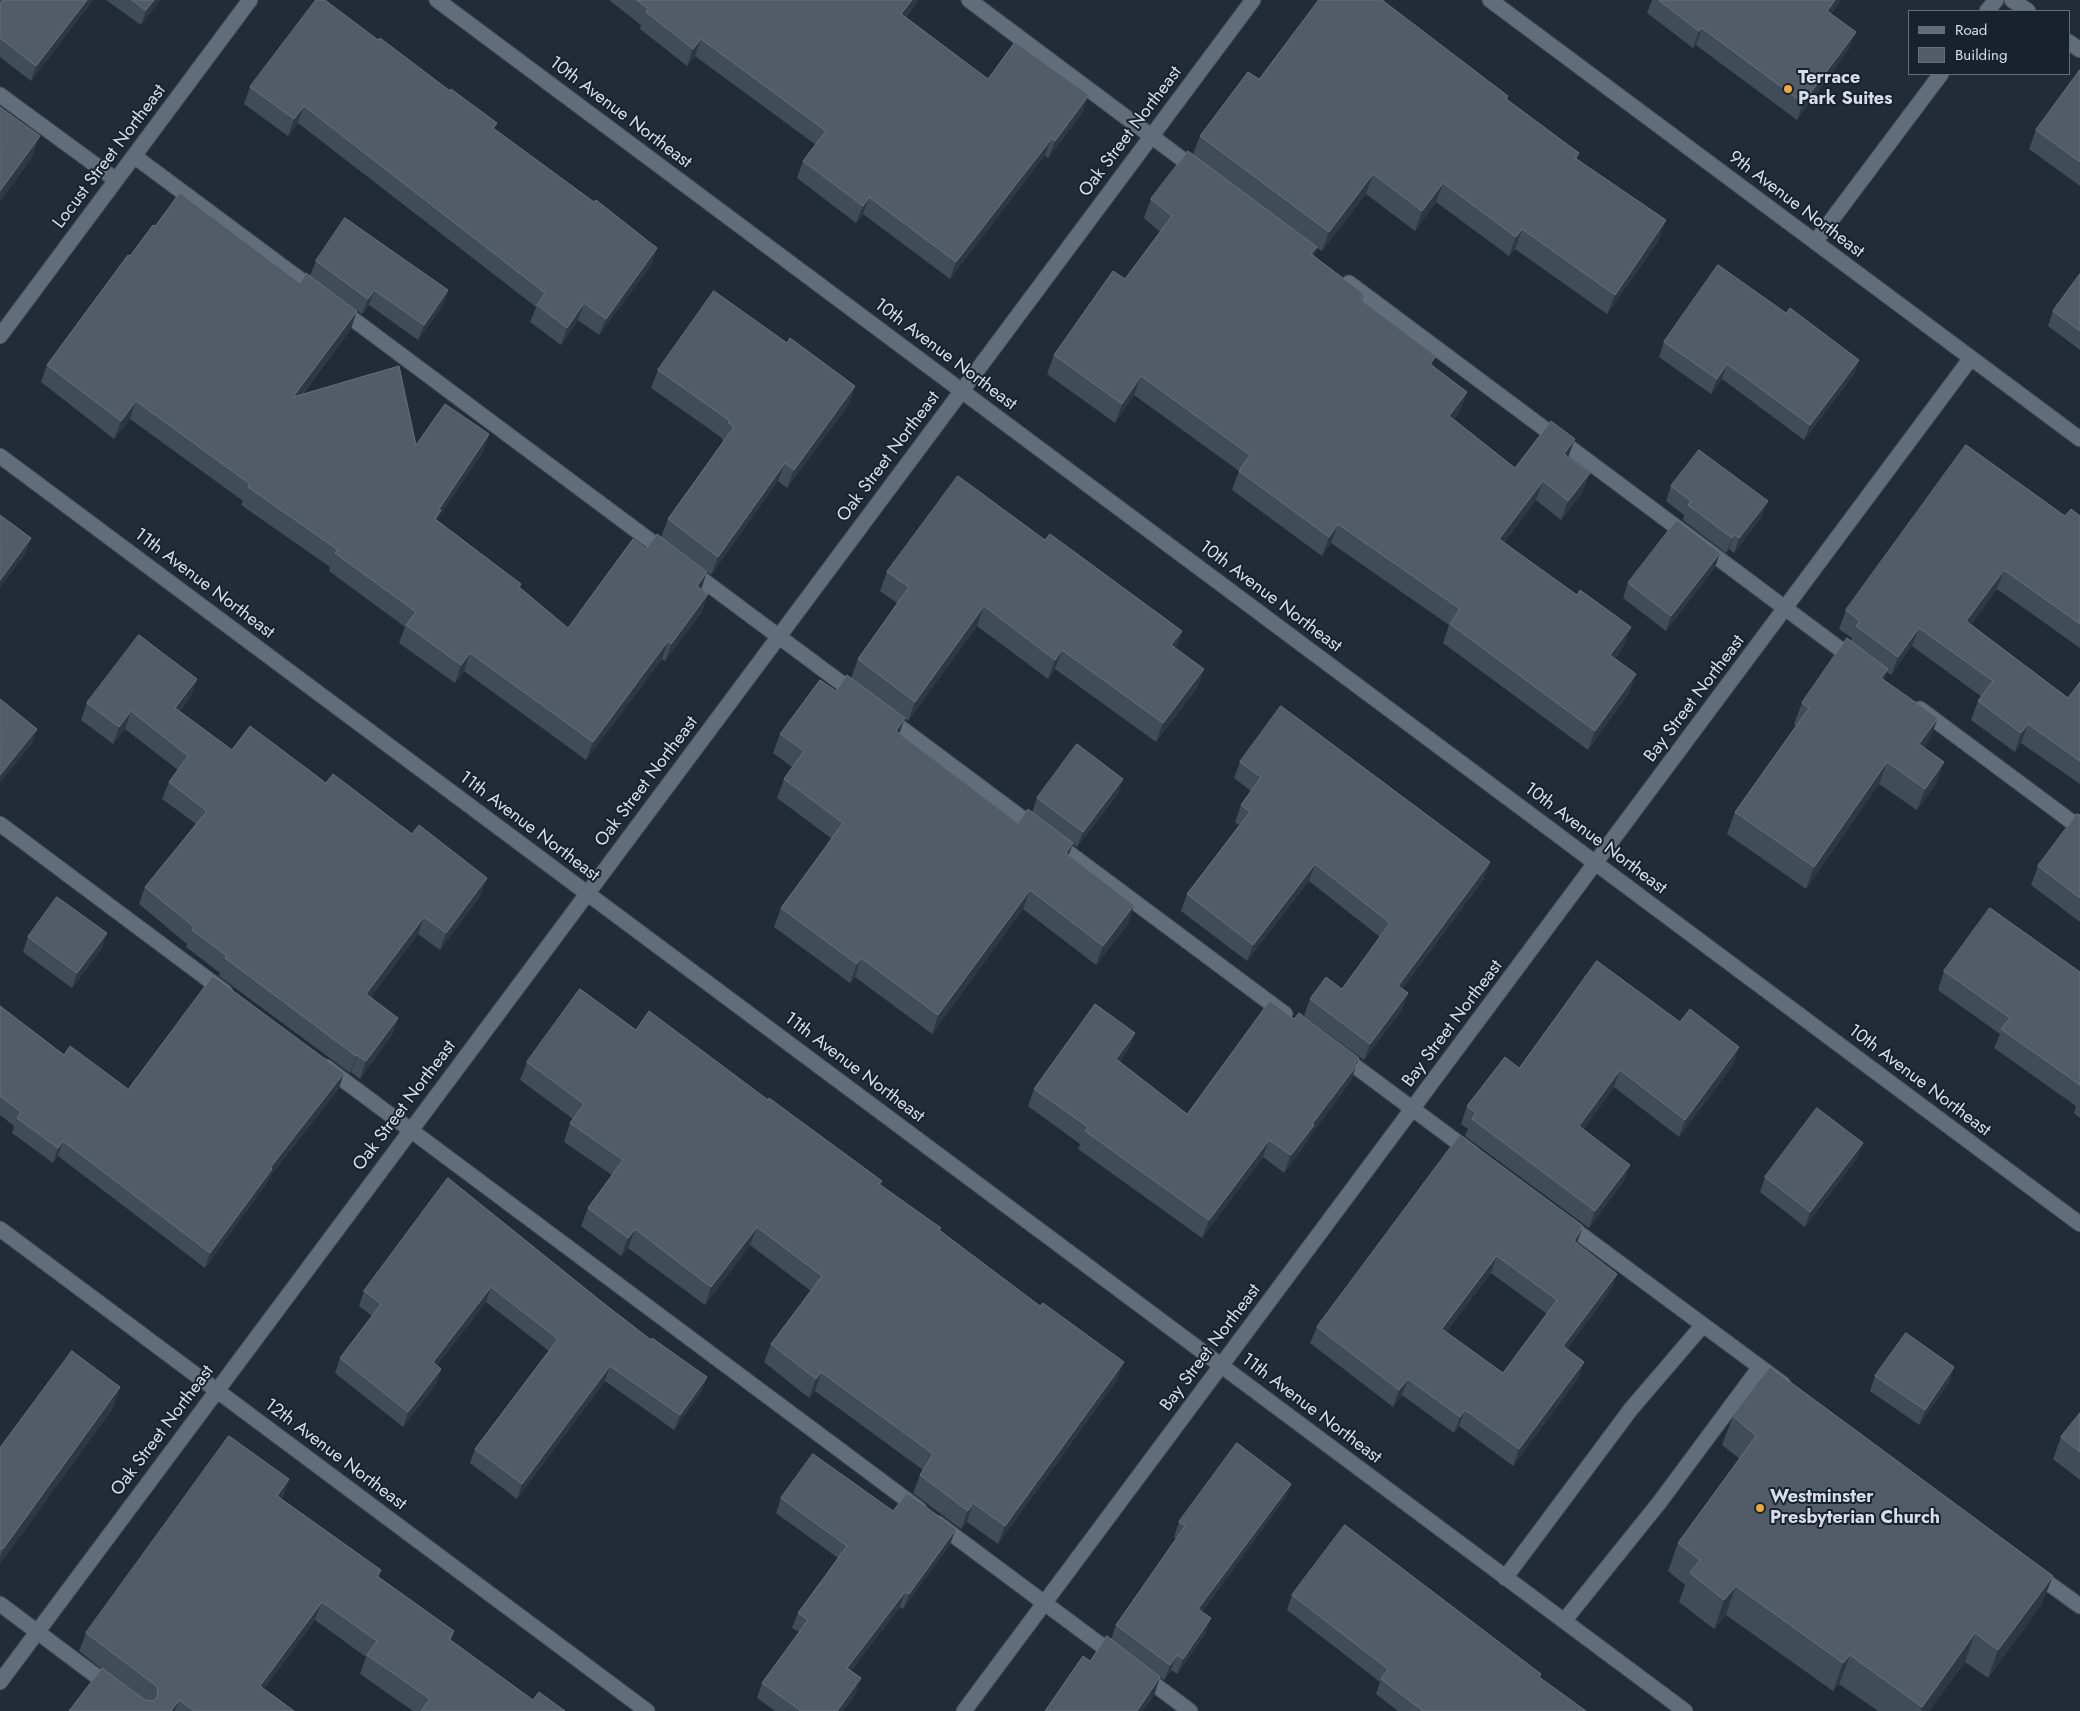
<!DOCTYPE html>
<html>
<head>
<meta charset="utf-8">
<style>
  body { margin:0 }
  #map { position:relative; width:2080px; height:1711px; overflow:hidden; background:#222b38; font-family:Jost,sans-serif }
  canvas { display:block }
  .legend { position:absolute; left:1908px; top:10px; width:162px; height:65px; box-sizing:border-box; background:#18222e; border:1px solid #656d78; margin:0; padding:6px 9px; list-style:none; font-size:15px; color:#d8dee7 }
  .legend li { display:flex; align-items:center; gap:10px; height:25px }
  .legend b { width:25px; border:1px solid #656d78 }
</style>
</head>
<body>
<div id="map">
<canvas width="2080" height="1711"></canvas>
<ul class="legend">
<li><b style="height:6px;background:#626d7c"></b>Road</li>
<li><b style="height:14px;background:#525c68"></b>Building</li>
</ul>
</div>
<script>
const c = document.querySelector('canvas').getContext('2d');
c.lineJoin = 'round';
function trace(path, color, width, dash) { c.strokeStyle = color; c.lineWidth = width; c.lineCap = dash ? 'butt' : 'round'; c.setLineDash(dash || []); c.stroke(path); }
function fill(path, color) { c.fillStyle = color; c.fill(path, 'evenodd'); }
function drawText(font, color, halo, rows, align = 'center') {
  c.font = font + ' Jost,sans-serif'; c.lineWidth = 4; c.setLineDash([]); c.textBaseline = 'middle'; c.strokeStyle = halo; c.fillStyle = color; for (const [text, x, y, turn = 0] of rows) {
    c.save(); c.translate(x, y); c.rotate((+turn || 0) * Math.PI / 180); c.textAlign = isNaN(turn) ? turn : align; if (halo) c.strokeText(text, 0, 0); c.fillText(text, 0, 0); c.restore();
  }
}
const minor = new Path2D(`
  M437,0L2080,1224
  M969,0L1198,171
  M1490,0L2080,439
  M2012,0L2028,11
  M1987,11L1996,0
  M2069,42L2080,50
  M0,95L116,180
  M134,156L317,292
  M1815,242L1941,74
  M1349,283L1856,661
  M338,308L668,554
  M0,336L250,0
  M0,456L1685,1711
  M688,569L856,694
  M1920,709L2080,828
  M885,716L1285,1014
  M0,824L225,992
  M1340,1055L1472,1153
  M326,1067L919,1509
  M1564,1222L1783,1384
  M0,1229L647,1711
  M937,1523L1117,1657
  M2033,1572L2080,1606
  M1505,1578L1631,1409L1703,1325
  M0,1604L143,1711
  M1564,1621L1659,1503L1760,1367
  M1142,1675L1190,1711
  M0,1682L1253,0
  M964,1711L1971,358`);
const wall = new Path2D(`
  M0,0H93L31,81L0,57Z
  M106,0H160L141,25Z
  M609,0H918L906,17L988,79L1083,112L1048,158L1045,155L950,279L863,214L856,223L797,178L803,161L816,145L695,56L687,66L640,29L641,25Z
  M1652,0H1841L1831,14L1849,49L1797,120L1696,45L1693,48L1647,13Z
  M378,40L497,123L494,129L657,248L651,265L599,335L578,320L561,345L530,322L536,307L298,123L288,136L244,104L250,87Z
  M2080,70V186L2029,149L2036,130Z
  M1259,79L1507,99L1579,153L1577,159L1659,240L1607,314L1515,249L1509,256L1436,202L1415,231L1366,194L1322,251L1317,248L1314,256L1364,294L1362,300L1433,366L1467,392L1460,411L1454,419L1515,468L1569,457L1583,492L1561,520L1536,500L1504,543L1624,646L1615,659L1629,693L1588,750L1443,643L1449,625L1331,543L1322,556L1232,490L1239,471L1134,395L1115,423L1047,374L1054,355L1125,279L1160,232L1144,218L1151,199L1193,154L1200,136Z
  M130,256L351,329L302,395L416,445L489,434L483,452L438,517L437,520L521,584L520,588L568,628L701,589L702,612L665,661L662,659L586,760L464,671L455,683L399,643L405,627L329,571L330,567L241,505L243,501L130,419L114,439L41,382L47,365Z
  M316,261L448,290L443,305L418,340L369,305L362,314L310,276Z
  M2080,274V350L2048,326L2053,311Z
  M1786,313L1859,360L1854,374L1804,440L1722,379L1711,394L1659,357L1664,342Z
  M787,343L855,386L849,404L787,488L778,481L711,575L661,537L668,519L723,441L722,440V438L651,388L658,370Z
  M1671,486L1762,516L1734,553L1729,549L1726,553L1683,520L1684,515L1666,501Z
  M2065,516H2080V648L1997,589L1971,625L2068,698L2080,682V784L2021,743L2015,752L1971,720L1978,701L1982,697L1912,646L1891,675L1887,672L1884,680L1930,739L1924,748L1936,784L1917,810L1879,784L1806,889L1727,834L1735,812L1796,726L1794,724L1802,703L1851,641L1852,638L1839,629L1846,610Z
  M1045,540L1182,631L1176,648L1204,669L1197,688L1156,742L1055,669L1048,679L977,626L908,721L904,718L899,733L1018,823L1032,813L1037,798L1118,794L1077,847L1073,844L1069,855L1134,905L1128,924L1096,965L1023,909L932,1034L855,977L850,983L774,927L781,908L832,839L777,798L784,779L792,767L773,753L780,734L836,691L851,678L858,659L897,603L880,591L887,572Z
  M1720,553L1715,567L1666,631L1623,598L1628,583Z
  M197,679L191,696L180,711L232,750L326,783L481,895L440,950L418,934L371,997L398,1018L392,1035L360,1079L351,1072L350,1073L219,976L220,973L186,947L187,944L139,904L145,887L196,824L162,799L169,782L178,770L125,729L113,744L81,720L87,703Z
  M1240,762L1484,879L1402,989L1408,993L1402,1010L1364,1060L1304,1016L1310,999L1342,989L1380,937L1309,881L1247,961L1181,911L1187,894L1239,825L1235,822L1241,805L1251,791L1234,778Z
  M2080,815V922L2031,885L2038,866Z
  M28,937L102,948L72,988L23,952Z
  M1944,971L2080,972V1118L2074,1113L2076,1106L1994,1048L2000,1034L1938,990Z
  M0,1006L64,1055L128,1089L339,1088L268,1179L266,1184L205,1268L58,1156L53,1163L12,1133L14,1126L0,1115Z
  M636,1030L768,1100L882,1181L880,1185L940,1230L1117,1380L998,1544L967,1522L961,1529L913,1493L920,1475L923,1470L815,1391L809,1398L764,1362L771,1344L811,1291L750,1245L705,1305L628,1248L621,1256L581,1226L588,1208L612,1175L564,1142L570,1123L573,1119L520,1080L527,1062Z
  M1135,1033L1128,1050L1120,1062L1187,1114L1357,1065L1350,1082L1310,1136L1307,1142L1284,1173L1263,1157L1202,1238L1078,1149L1080,1144L1028,1106L1034,1089Z
  M1733,1065L1679,1137L1614,1087L1583,1130L1630,1165L1623,1182L1589,1228L1465,1136L1468,1129L1461,1124L1467,1106L1519,1068Z
  M1460,1135L1577,1244L1617,1274L1611,1290L1567,1349L1584,1362L1578,1378L1513,1466L1459,1426L1454,1433L1402,1395L1393,1407L1310,1343L1317,1327ZM1491,1273L1547,1314L1503,1373L1446,1332Z
  M1857,1158L1805,1227L1760,1192L1765,1177Z
  M448,1178L602,1302L651,1340L707,1377L701,1392L674,1430L605,1381L517,1499L470,1463L475,1449L549,1351L486,1302L437,1365L441,1369L436,1384L403,1427L335,1373L340,1358L372,1316L359,1306L364,1291Z
  M1954,1367L1949,1382L1919,1425L1870,1391L1875,1376Z
  M120,1387L113,1408L0,1564V1448Z
  M2080,1413V1480L2053,1459L2061,1437Z
  M1733,1416L2042,1604L1988,1678L1965,1662L1929,1711H1878L1839,1684L1833,1691L1726,1615L1714,1629L1679,1602L1685,1585L1668,1571L1678,1543L1740,1459L1722,1445Z
  M289,1479L282,1499L381,1570L379,1577L454,1631L451,1641L533,1700L565,1711H413L360,1674L366,1657L315,1620L264,1689L294,1711H69L102,1669L79,1651L86,1633Z
  M1291,1484L1285,1498L1202,1612L1206,1633L1177,1674L1171,1670L1164,1680L1160,1677L1154,1696L1090,1661L1111,1639L1116,1625L1176,1539L1174,1537L1179,1522Z
  M781,1498L893,1511L956,1529L950,1544L903,1609L900,1607L851,1671L856,1693L843,1711H775L757,1698L762,1683L799,1632L792,1628L798,1613L838,1558L776,1513Z
  M1292,1595L1541,1674L1540,1678L1586,1711H1398L1376,1694L1380,1682L1287,1610Z`);
const shadedWall = new Path2D(`
  M87,0H93L31,81L36,66Z
  M154,0H160L141,25L146,10Z
  M912,0H918L895,31L901,14Z
  M1835,0H1841L1821,28L1827,11Z
  M1702,28L1696,45L1693,48L1699,31Z
  M1856,32L1849,49L1797,120L1803,103Z
  M701,39L695,56L687,66L693,49Z
  M1089,95L1083,112L1048,158L1055,141Z
  M304,106L298,123L288,136L294,119Z
  M40,136L32,158L0,202V191Z
  M1052,138L1045,155L950,279L956,262Z
  M1373,174L1366,194L1322,251L1329,232Z
  M1443,183L1436,202L1415,231L1422,211Z
  M869,197L863,214L856,223L863,206Z
  M1666,220L1659,240L1607,314L1615,295Z
  M1522,229L1515,249L1509,256L1516,237Z
  M1317,247L1310,266L1311,254Z
  M657,248L651,265L599,335L606,319Z
  M374,290L369,305L362,314L368,299Z
  M448,290L443,305L418,340L424,325Z
  M584,303L578,320L561,345L567,328Z
  M357,311L351,329L286,415L293,397Z
  M1436,356L1429,375L1430,364Z
  M1859,360L1854,374L1804,440L1810,425Z
  M1727,364L1722,379L1711,394L1717,379Z
  M1141,376L1134,395L1115,423L1122,404Z
  M855,386L849,404L787,488L794,470Z
  M1467,392L1460,411L1442,435L1449,416Z
  M136,401L130,419L114,439L121,421Z
  M489,434L483,452L438,518L434,528L428,536L439,509Z
  M1575,439L1568,458L1564,454Z
  M785,463L778,481L711,575L718,557Z
  M1590,473L1583,492L1561,520L1568,501Z
  M1543,481L1536,500L1493,558L1499,539Z
  M1768,501L1762,516L1734,553L1739,538Z
  M1338,524L1331,543L1322,556L1329,537Z
  M1734,534L1729,549L1726,553L1732,538Z
  M31,538L26,553L0,588V580Z
  M1720,553L1715,567L1666,631L1671,616Z
  M2004,570L1997,589L1960,640L1966,621Z
  M707,572L701,590L697,586Z
  M708,594L702,612L665,661L671,644Z
  M984,606L977,626L908,721L915,702Z
  M1631,627L1624,646L1603,674L1610,655Z
  M1919,628L1912,646L1891,675L1898,657Z
  M1182,631L1175,650L1171,645Z
  M668,641L662,659L586,760L593,742Z
  M1062,650L1055,669L1048,679L1055,660Z
  M470,653L464,671L455,683L461,665Z
  M1204,669L1197,688L1156,742L1163,723Z
  M1888,669L1880,691L1881,678Z
  M1636,674L1629,693L1588,750L1595,731Z
  M197,679L191,696L169,725L175,708Z
  M131,711L125,729L113,744L119,727Z
  M905,718L898,737L896,731Z
  M1938,718L1930,739L1911,766L1919,744Z
  M2028,724L2021,743L2015,752L2021,733Z
  M37,729L32,744L0,783V775Z
  M1887,762L1879,784L1806,889L1814,867Z
  M1944,762L1936,784L1917,810L1925,789Z
  M1123,779L1118,794L1077,847L1083,832Z
  M1073,843L1066,862V853Z
  M1490,862L1484,879L1392,1002L1398,986Z
  M1315,864L1309,881L1247,961L1253,945Z
  M487,878L481,895L440,950L446,933Z
  M1030,890L1023,909L932,1034L938,1015Z
  M1134,905L1128,924L1096,965L1103,946Z
  M424,917L418,934L360,1011L366,994Z
  M107,933L102,948L72,988L77,973Z
  M861,958L855,977L850,983L857,964Z
  M1408,993L1402,1010L1364,1060L1370,1044Z
  M398,1018L392,1035L360,1079L366,1061Z
  M1135,1033L1128,1050L1110,1076L1116,1059Z
  M1739,1047L1733,1065L1679,1137L1685,1120Z
  M357,1055L351,1072L350,1073L356,1056Z
  M1359,1058L1350,1082L1310,1136L1307,1142L1284,1173L1291,1155Z
  M1620,1070L1614,1087L1573,1144L1579,1126Z
  M344,1073L339,1088L268,1179L266,1184L205,1268L210,1253L270,1168Z
  M1269,1140L1263,1157L1202,1238L1209,1220Z
  M63,1141L58,1156L53,1163L58,1148Z
  M1863,1143L1857,1158L1805,1227L1810,1212Z
  M1630,1165L1623,1182L1589,1228L1595,1211Z
  M1583,1226L1577,1243L1568,1258L1574,1241Z
  M757,1227L750,1245L705,1305L711,1287Z
  M635,1229L628,1248L621,1256L628,1238Z
  M1497,1256L1491,1273L1436,1346L1442,1329Z
  M1617,1274L1611,1290L1557,1363L1563,1346Z
  M491,1287L486,1302L428,1377L433,1362Z
  M1124,1362L1117,1380L998,1544L1005,1526Z
  M1584,1362L1578,1378L1513,1466L1519,1449Z
  M610,1366L605,1381L517,1499L522,1484Z
  M1954,1367L1949,1382L1919,1425L1925,1410Z
  M441,1369L436,1384L403,1427L408,1412Z
  M821,1372L815,1391L809,1398L816,1379Z
  M707,1377L701,1392L674,1430L680,1415Z
  M1408,1379L1402,1395L1393,1407L1399,1390Z
  M120,1387L113,1408L0,1564V1558L3,1549Z
  M1465,1410L1459,1426L1454,1433L1460,1417Z
  M289,1479L282,1498L270,1514L277,1496Z
  M1291,1484L1285,1498L1193,1624L1198,1609Z
  M973,1503L967,1522L961,1529L968,1511Z
  M956,1529L950,1544L903,1609L909,1594Z
  M2053,1576L2042,1604L1988,1678L1998,1650Z
  M1736,1586L1726,1615L1714,1629L1724,1600Z
  M905,1592L900,1607L842,1683L847,1668Z
  M322,1602L315,1620L253,1704L260,1686Z
  M1211,1618L1206,1633L1177,1674L1183,1659Z
  M1975,1633L1965,1662L1929,1711H1921L1922,1707Z
  M1177,1655L1171,1670L1164,1680L1170,1665Z
  M1850,1655L1839,1684L1833,1691L1843,1663Z
  M1160,1677L1154,1696L1143,1711H1137Z
  M861,1678L856,1693L843,1711H837Z
  M179,1700L175,1711H171Z`);
const building = new Path2D(`
  M4,0H87L36,66L0,38V5Z
  M132,0H154L146,10Z
  M316,0H325L378,40L380,38L450,91L451,89L497,123L493,128L594,202L596,200L657,248L606,319L584,303L567,328L537,305L545,293L304,106L294,119L250,87Z
  M637,0H912L901,14L988,79L1015,42L1089,95L1055,141L1052,138L956,262L869,197L863,206L803,161L826,131L701,39L693,49L646,12L648,9Z
  M1319,0H1382L1508,96L1506,99L1579,153L1575,158L1666,220L1615,295L1522,229L1516,237L1443,183L1422,211L1373,174L1329,232L1200,136L1248,72L1259,79Z
  M1659,0H1835L1827,11L1856,32L1803,103L1702,28L1699,31Z
  M2080,70V162L2036,130Z
  M0,107L40,136L0,191Z
  M1188,151L1317,247L1311,254L1364,294L1360,299L1436,356L1430,364L1467,392L1449,416L1515,468L1551,421L1575,439L1564,454L1590,473L1568,501L1543,481L1499,539L1577,595L1580,590L1631,627L1610,655L1636,674L1595,731L1450,624L1460,609L1338,524L1329,537L1239,471L1250,455L1141,376L1122,404L1054,355L1113,271L1125,279L1172,216L1151,199Z
  M180,193L300,283L306,273L357,311L293,397L399,366L416,445L445,404L489,434L439,509L441,510L435,519L521,584L519,587L568,628L633,539L646,549L657,534L707,572L697,586L708,594L671,644L668,641L593,742L470,653L461,665L406,625L416,612L335,553L338,550L248,487L250,484L136,401L121,421L47,365L128,255L130,256L153,225L155,226Z
  M345,218L448,290L424,325L374,290L368,299L316,261Z
  M1718,265L1786,313L1790,308L1859,360L1810,425L1727,364L1717,379L1664,342Z
  M2080,274V331L2053,311Z
  M714,291L787,343L790,338L855,386L794,470L785,463L718,557L668,519L734,427L728,422L730,421L658,370Z
  M1966,445L2065,516L2071,509L2080,516V624L2004,570L1966,621L2068,698L2080,682V761L2028,724L2021,733L1978,701L1993,681L1919,628L1898,657L1856,626L1860,621L1846,610Z
  M1699,450L1768,501L1739,538L1734,534L1732,538L1688,505L1691,501L1671,486Z
  M958,476L1045,540L1050,534L1182,631L1171,645L1204,669L1163,723L1062,650L1055,660L984,606L915,702L858,659L909,587L887,572Z
  M0,515L31,538L0,580Z
  M1677,520L1720,553L1671,616L1628,583Z
  M139,635L197,679L175,708L232,750L250,726L326,783L333,774L412,834L419,825L487,878L446,933L424,917L366,994L398,1018L366,1061L357,1055L356,1056L225,958L227,956L192,930L194,927L145,887L207,811L169,782L188,756L131,711L119,727L87,703Z
  M1847,638L1888,669L1881,678L1938,718L1919,744L1944,762L1925,789L1887,762L1814,867L1735,812L1809,708L1802,703Z
  M847,675L905,718L896,731L1018,823L1028,809L1073,843L1066,853L1134,905L1103,946L1030,890L938,1015L861,958L857,964L781,908L843,823L784,779L804,751L780,734L820,680L836,691Z
  M0,699L37,729L0,775Z
  M1281,706L1490,862L1398,986L1408,993L1370,1044L1310,999L1326,977L1342,989L1390,923L1315,864L1253,945L1187,894L1250,812L1241,805L1261,777L1240,762Z
  M1077,744L1123,779L1083,832L1037,798Z
  M2077,814L2080,815V898L2038,866Z
  M57,897L107,933L77,973L28,937Z
  M1990,908L2080,972V1085L2001,1029L2010,1018L1944,971Z
  M1597,961L1680,1022L1690,1009L1739,1047L1685,1120L1620,1070L1579,1126L1630,1165L1595,1211L1472,1119L1476,1113L1467,1106L1505,1057L1519,1068Z
  M213,976L344,1073L270,1168L272,1169L210,1253L63,1141L58,1148L17,1118L21,1112L0,1096V1006L64,1055L70,1046L128,1089Z
  M580,989L636,1030L649,1011L768,1100L769,1098L882,1181L879,1184L941,1228L939,1230L1040,1306L1043,1303L1124,1362L1005,1526L973,1503L968,1511L920,1475L933,1454L821,1372L816,1379L771,1344L822,1276L757,1227L711,1287L635,1229L628,1238L588,1208L623,1160L570,1123L584,1104L527,1062Z
  M1270,1001L1294,1019L1299,1013L1359,1058L1355,1063L1357,1065L1312,1124L1314,1125L1291,1155L1269,1140L1209,1220L1085,1131L1088,1127L1034,1089L1095,1004L1135,1033L1116,1059L1187,1114Z
  M1817,1108L1863,1143L1810,1212L1765,1177Z
  M1460,1135L1583,1226L1574,1241L1617,1274L1563,1346L1584,1362L1519,1449L1465,1410L1460,1417L1408,1379L1399,1390L1317,1327ZM1497,1256L1557,1300L1503,1373L1442,1329Z
  M448,1178L602,1302L651,1340L652,1338L707,1377L680,1415L610,1366L522,1484L475,1449L558,1339L491,1287L433,1362L441,1369L408,1412L340,1358L381,1304L364,1291Z
  M1906,1333L1954,1367L1925,1410L1875,1376Z
  M72,1351L120,1387L3,1549L2,1548L0,1550V1448Z
  M1770,1367L2053,1576L1998,1650L1975,1633L1922,1707L1850,1655L1843,1663L1736,1586L1724,1600L1690,1573L1700,1560L1678,1543L1756,1436L1733,1416Z
  M2080,1413V1452L2061,1437Z
  M229,1436L289,1479L277,1496L381,1570L377,1576L454,1631L449,1639L533,1700L539,1692L565,1711H421L430,1699L367,1655L377,1641L322,1602L260,1686L294,1711H194L179,1700L171,1711H69L102,1668L145,1700L153,1701L157,1698L158,1689L155,1685L86,1633Z
  M1237,1443L1291,1484L1198,1609L1211,1618L1183,1659L1177,1655L1170,1665L1116,1625L1185,1526L1179,1522Z
  M813,1454L893,1511L907,1493L956,1529L909,1594L905,1592L847,1668L861,1678L837,1711H801L762,1683L808,1620L798,1613L847,1546L781,1498Z
  M1345,1525L1541,1674L1539,1677L1586,1711H1423L1381,1679L1388,1669L1292,1595Z
  M1107,1636L1160,1677L1137,1711H1045L1083,1656L1090,1661Z`);
const markers = [
  [1788,89,5,"#eda83b"],
  [1760,1508,5,"#eda83b"]
];
const poiNames = [
  ["Terrace",1798,79],
  ["Park Suites",1798,100],
  ["Westminster",1770,1498],
  ["Presbyterian Church",1770,1519]
];
const streetNames = [
  ["10th Avenue Northeast",620,113,37],
  ["Oak Street Northeast",1131,132,-53],
  ["Locust Street Northeast",110,157,-53],
  ["9th Avenue Northeast",1796,205,37],
  ["10th Avenue Northeast",945,355,37],
  ["Oak Street Northeast",889,457,-53],
  ["11th Avenue Northeast",204,584,37],
  ["10th Avenue Northeast",1270,597,37],
  ["Bay Street Northeast",1695,699,-53],
  ["Oak Street Northeast",647,782,-53],
  ["11th Avenue Northeast",529,827,37],
  ["10th Avenue Northeast",1595,839,37],
  ["Bay Street Northeast",1453,1024,-53],
  ["11th Avenue Northeast",854,1068,37],
  ["10th Avenue Northeast",1919,1081,37],
  ["Oak Street Northeast",405,1106,-53],
  ["Bay Street Northeast",1211,1348,-53],
  ["11th Avenue Northeast",1311,1409,37],
  ["Oak Street Northeast",163,1431,-53],
  ["12th Avenue Northeast",335,1455,37]
];
trace(minor, '#404953', 17);
trace(minor, '#626d7c', 15);
fill(wall, '#414c59');
fill(shadedWall, '#2e3845');
fill(building, '#525c68');
trace(building, '#67707c', 1);
for (const [x, y, r, color] of markers) { const dot = new Path2D(); dot.arc(x, y, r, 0, 2 * Math.PI); c.fillStyle = color; c.fill(dot); trace(dot, '#18222e', 2); }
drawText('bold 18px', '#d8dee7', '#18222e', poiNames, 'left');
drawText('18px', '#d8dee7', '#18222e', streetNames);
</script>
</body>
</html>
